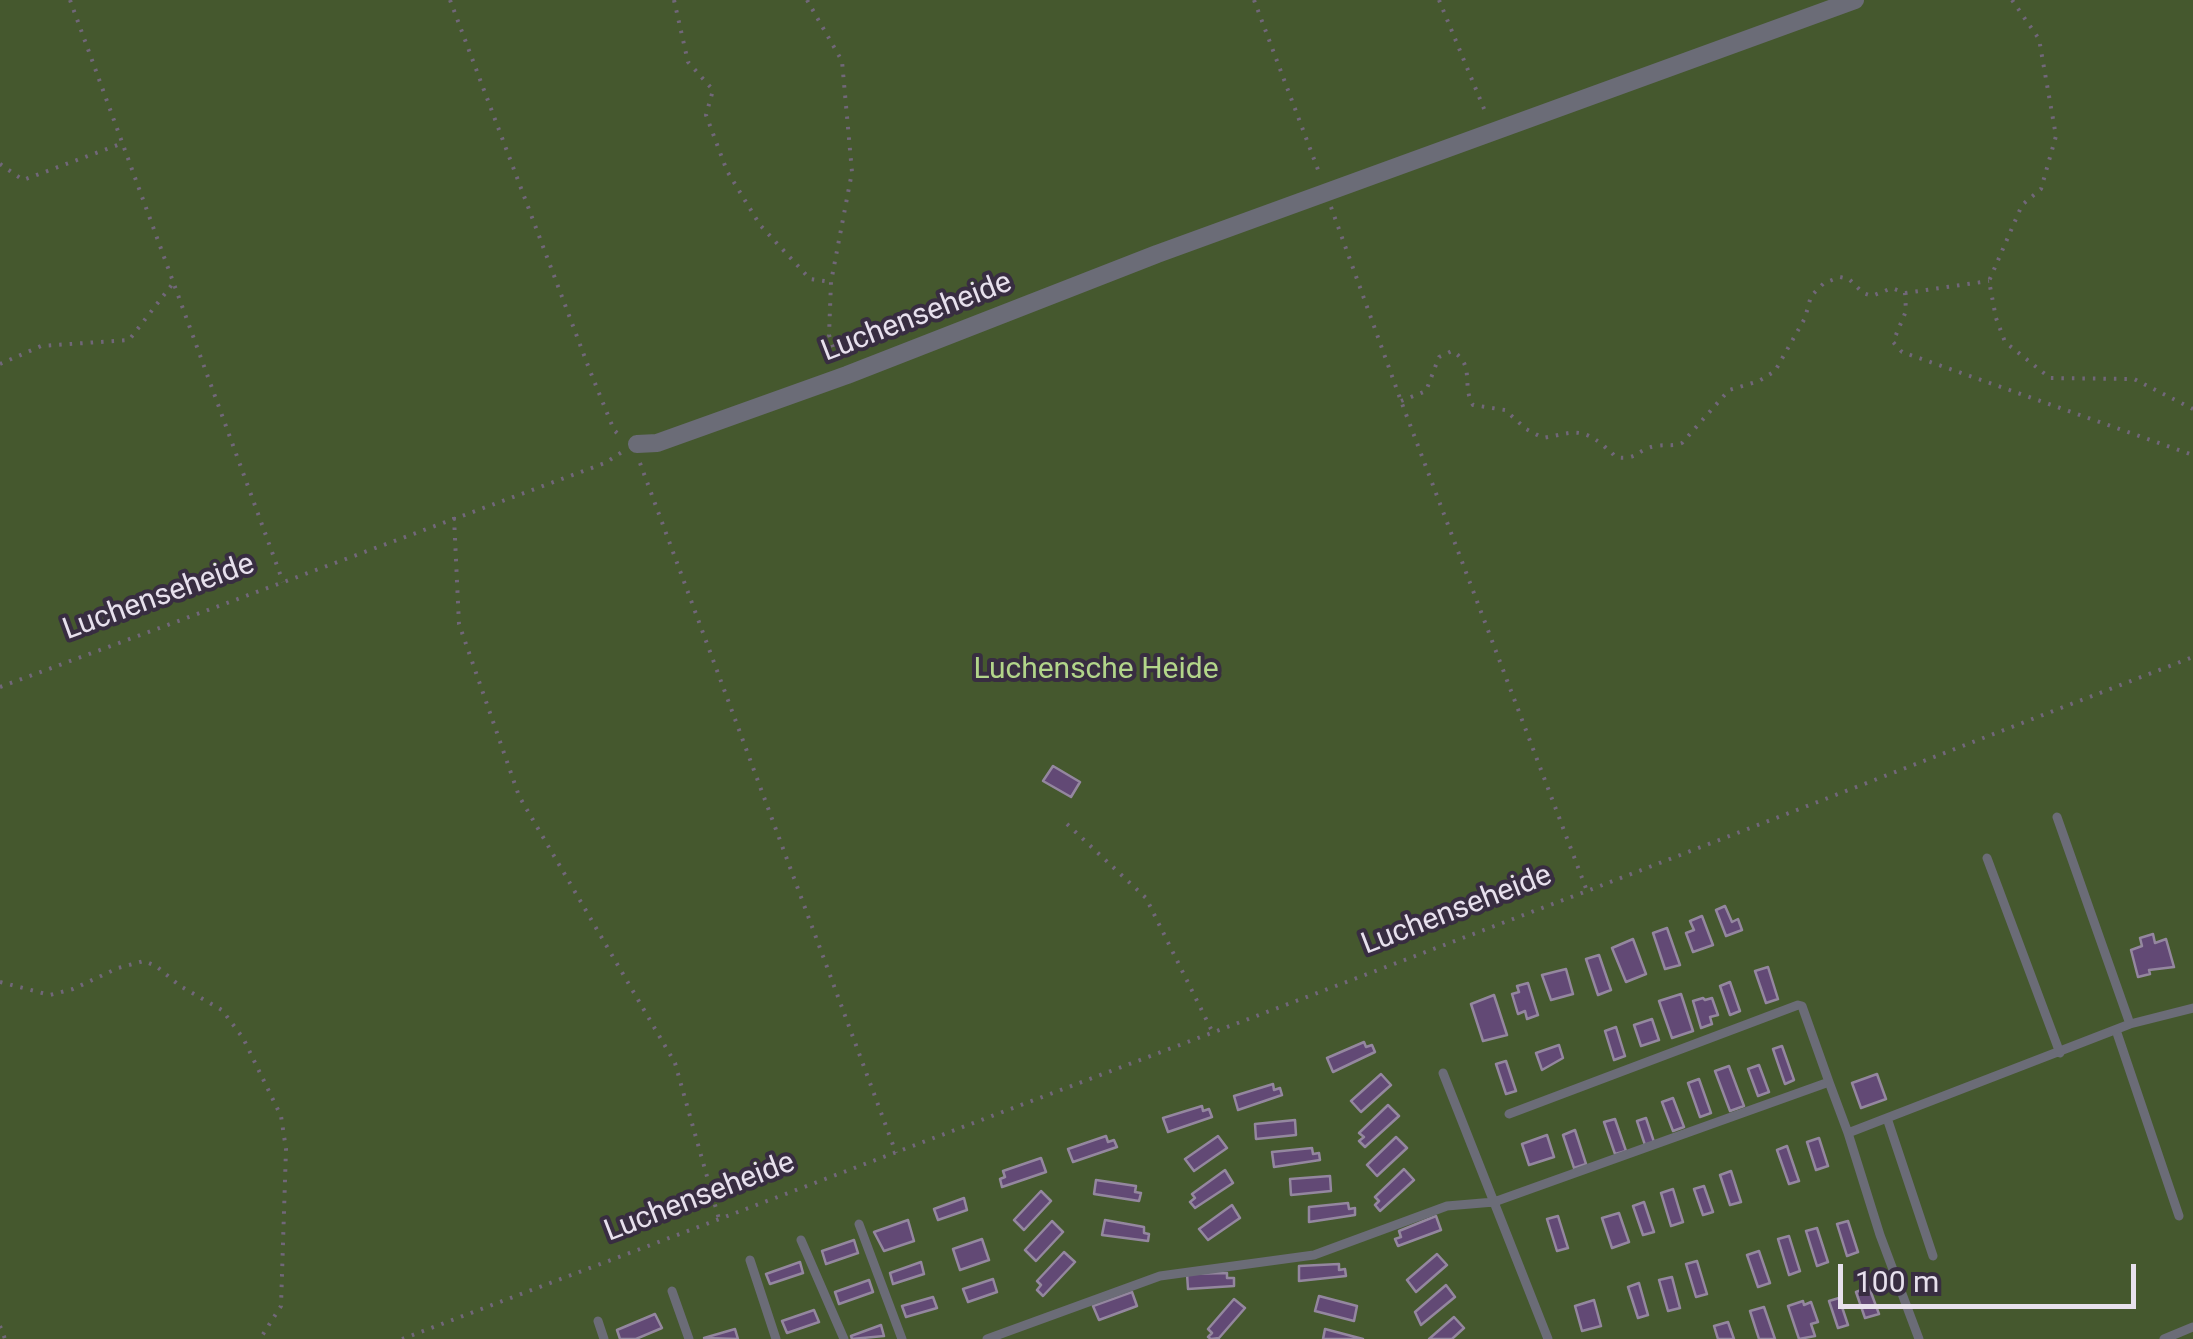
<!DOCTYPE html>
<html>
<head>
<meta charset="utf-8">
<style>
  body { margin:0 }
  #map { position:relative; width:2193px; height:1339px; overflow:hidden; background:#382d41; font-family:Roboto,sans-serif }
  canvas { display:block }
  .scale { position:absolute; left:1838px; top:1264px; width:298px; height:45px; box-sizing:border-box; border:5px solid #e7e0ed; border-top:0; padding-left:12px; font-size:30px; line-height:35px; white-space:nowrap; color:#e7e0ed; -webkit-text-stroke:8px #382d41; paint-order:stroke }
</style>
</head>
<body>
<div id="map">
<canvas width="2193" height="1339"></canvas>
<div class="scale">100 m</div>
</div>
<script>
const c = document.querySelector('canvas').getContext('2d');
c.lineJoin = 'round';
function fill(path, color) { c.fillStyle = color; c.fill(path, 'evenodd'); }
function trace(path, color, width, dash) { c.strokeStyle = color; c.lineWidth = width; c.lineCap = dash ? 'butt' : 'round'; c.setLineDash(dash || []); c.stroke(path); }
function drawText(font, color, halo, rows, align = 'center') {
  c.font = font + ' Roboto,sans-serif'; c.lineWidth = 8; c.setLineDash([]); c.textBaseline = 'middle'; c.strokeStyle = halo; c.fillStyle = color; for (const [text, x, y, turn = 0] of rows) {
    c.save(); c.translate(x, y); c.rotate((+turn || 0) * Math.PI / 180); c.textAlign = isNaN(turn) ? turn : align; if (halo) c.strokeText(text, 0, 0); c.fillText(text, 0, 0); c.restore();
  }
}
const green = new Path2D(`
  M0,0H2193V1339H0Z`);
const building = new Path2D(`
  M1053,766L1080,782L1071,797L1043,781Z
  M1725,906L1732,922L1738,919L1742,930L1726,936L1716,910Z
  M1702,916L1713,945L1693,952L1686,933L1694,930L1690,921Z
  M1667,928L1680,965L1665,969L1653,933Z
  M2153,934L2155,943L2166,939L2174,967L2149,970L2150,974L2138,977L2131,950L2142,946L2140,938Z
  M1633,939L1646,974L1626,982L1612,948Z
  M1599,955L1611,990L1598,995L1586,959Z
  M1768,967L1778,999L1766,1003L1755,971Z
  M1566,969L1573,994L1551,1000L1542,975Z
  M1730,982L1740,1011L1730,1015L1720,986Z
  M1528,983L1538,1015L1527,1019L1525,1011L1518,1014L1512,994L1519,992L1517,986Z
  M1681,994L1693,1031L1672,1038L1659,1001Z
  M1494,995L1507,1035L1483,1041L1471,1004Z
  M1703,998L1705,1000L1712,998L1718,1015L1710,1017L1712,1024L1701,1028L1693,1001Z
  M1652,1019L1659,1040L1641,1046L1634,1025Z
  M1616,1027L1625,1056L1614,1060L1605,1031Z
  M1364,1042L1366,1047L1372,1045L1375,1052L1333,1072L1327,1058Z
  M1559,1045L1563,1058L1542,1070L1536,1053Z
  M1782,1046L1794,1080L1785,1084L1773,1049Z
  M1506,1061L1516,1091L1506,1094L1496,1064Z
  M1759,1065L1769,1092L1758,1096L1748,1069Z
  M1729,1066L1744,1106L1730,1111L1715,1071Z
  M1381,1074L1391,1085L1361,1112L1351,1101Z
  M1877,1074L1886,1099L1861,1108L1852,1083Z
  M1699,1079L1711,1113L1700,1117L1688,1083Z
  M1273,1084L1274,1090L1280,1088L1282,1095L1238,1110L1234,1096Z
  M1673,1098L1684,1127L1673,1131L1662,1102Z
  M1388,1105L1399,1116L1365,1147L1359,1141L1364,1137L1359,1133Z
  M1202,1106L1203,1111L1209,1109L1212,1117L1168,1132L1163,1118Z
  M1646,1118L1654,1142L1645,1145L1637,1121Z
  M1615,1119L1626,1151L1615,1154L1604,1122Z
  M1295,1120L1296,1135L1256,1139L1255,1124Z
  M1575,1130L1586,1164L1574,1168L1563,1135Z
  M1547,1135L1554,1157L1529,1165L1522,1144Z
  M1106,1136L1108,1142L1114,1140L1117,1147L1073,1162L1068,1149Z
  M1218,1136L1227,1148L1194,1171L1185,1159Z
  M1396,1137L1407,1148L1377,1176L1367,1165Z
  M1819,1138L1828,1166L1816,1170L1807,1142Z
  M1787,1146L1799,1181L1789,1184L1777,1150Z
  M1312,1148L1313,1154L1319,1153L1320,1160L1274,1167L1272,1152Z
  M1041,1158L1046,1172L1002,1187L1000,1179L1005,1177L1003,1171Z
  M1404,1169L1414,1180L1380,1211L1375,1205L1379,1201L1375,1197Z
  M1225,1170L1233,1183L1195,1208L1190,1202L1195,1198L1192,1194Z
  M1731,1171L1741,1202L1730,1205L1720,1175Z
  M1330,1176L1331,1191L1291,1195L1290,1179Z
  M1096,1180L1136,1186L1135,1192L1141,1193L1139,1201L1094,1194Z
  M1704,1186L1713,1212L1703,1215L1694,1189Z
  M1673,1189L1683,1222L1671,1226L1661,1193Z
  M1041,1191L1051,1201L1024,1230L1014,1220Z
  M964,1198L967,1210L938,1220L934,1209Z
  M1644,1202L1654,1232L1643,1235L1633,1206Z
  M1348,1203L1349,1209L1355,1208V1215L1309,1222V1207Z
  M1232,1205L1240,1218L1208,1240L1199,1229Z
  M1619,1213L1629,1242L1612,1248L1602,1218Z
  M1436,1216L1441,1230L1398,1246L1395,1239L1401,1237L1399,1231Z
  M1558,1216L1568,1248L1557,1251L1547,1219Z
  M908,1220L914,1241L884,1251L874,1232Z
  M1105,1220L1144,1227V1233L1149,1234L1148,1241L1102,1235Z
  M1052,1221L1063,1232L1036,1261L1025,1250Z
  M1848,1221L1858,1252L1847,1256L1837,1224Z
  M1817,1228L1828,1262L1817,1266L1806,1231Z
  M1789,1236L1800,1271L1789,1275L1778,1239Z
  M982,1239L989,1260L960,1270L953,1249Z
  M854,1240L858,1253L826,1264L822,1251Z
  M1759,1251L1770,1283L1758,1287L1747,1255Z
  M1064,1252L1075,1262L1043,1296L1037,1290L1041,1285L1037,1281Z
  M1437,1254L1447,1265L1416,1292L1407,1280Z
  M1697,1261L1707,1294L1696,1297L1686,1264Z
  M800,1262L803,1273L770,1284L766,1274Z
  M921,1262L924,1274L893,1284L890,1273Z
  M1339,1264V1270L1345,1269L1346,1276L1299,1281V1266Z
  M1227,1273V1278H1234V1286L1188,1289L1187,1274Z
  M1672,1277L1680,1308L1668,1311L1659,1280Z
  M993,1279L997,1292L968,1302L963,1289Z
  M869,1280L873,1292L839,1304L835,1292Z
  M1639,1283L1648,1315L1638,1318L1628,1287Z
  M1446,1285L1455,1297L1421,1325L1415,1312Z
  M1869,1287L1879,1314L1865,1318L1856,1292Z
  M1132,1292L1137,1306L1099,1320L1093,1306Z
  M1319,1296L1357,1306L1354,1321L1315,1311Z
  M933,1297L937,1308L906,1317L902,1306Z
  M1839,1298L1848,1325L1838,1328L1829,1301Z
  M1234,1299L1245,1308L1219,1338L1211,1339L1208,1337L1212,1333L1208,1329Z
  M1594,1300L1601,1326L1582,1331L1575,1306Z
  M1803,1301L1804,1305L1811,1302L1818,1322L1811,1324L1815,1336L1799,1339L1788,1306Z
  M1764,1307L1775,1339H1759L1750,1311Z
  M814,1310L819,1322L787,1333L782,1321Z
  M655,1314L662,1328L636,1339H620L617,1330Z
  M1454,1317L1464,1328L1452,1339H1429Z
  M1728,1322L1734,1339H1718L1714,1326Z
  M881,1325L884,1336L852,1339L851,1336Z
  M735,1329L738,1339L704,1338Z
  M1325,1329L1363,1339H1323Z`);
const path = new Path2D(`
  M70,0L283,582
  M450,0L590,371L614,430L619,435
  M674,0L688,62L713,90L706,115L727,171L760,225L810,279L831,282
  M807,0L842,61L852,172L831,282L829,335L837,358
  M1254,0L1320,175
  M1439,0L1487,116
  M2012,0L2039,39L2056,136L2041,189L2022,205L1989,281L1996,318L2005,342L2050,378L2134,379L2193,409
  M0,164L23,180L123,143
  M1331,207L1401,401L1587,891
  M1905,293L1989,281
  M0,364L41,346L129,340L174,282
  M1401,401L1426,391L1439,357L1452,351C1476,365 1461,385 1473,405L1505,410L1526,429L1543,438C1572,433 1580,426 1604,446C1608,450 1612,452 1615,457C1638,461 1637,449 1656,446C1666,444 1672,447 1682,443L1729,390L1759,381L1775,371L1805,318L1811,296L1824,283L1840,277L1849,279L1863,293L1872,296L1892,288L1905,293L1906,311L1893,342L1902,352L2193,455
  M640,463L896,1153
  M454,517L459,624L519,796L675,1063L719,1219
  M0,687L605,463L622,452
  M1067,824L1146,898L1213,1033
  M0,982L50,995L73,989L118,968L144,961L156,966L180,986L222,1010L243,1038L281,1116L286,1149L281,1306L260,1339
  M0,1326L5,1339
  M402,1339L1587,891L2193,657`);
const lane = new Path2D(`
  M2057,817L2130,1024
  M1987,858L2060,1053
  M2116,1030L2179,1216
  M1443,1073L1548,1339
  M1509,1114L1798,1005L1802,1006L1829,1082
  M1887,1118L1933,1256
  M1848,1133L1880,1235L1919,1339
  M859,1224L902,1339
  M801,1240L844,1339
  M750,1260L776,1339
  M672,1291L689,1339
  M598,1321L604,1339
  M987,1339L1160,1276L1314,1255L1447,1206L1494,1202L1829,1082L1848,1133L2130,1024L2193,1008
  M2164,1339L2193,1327`);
const street = new Path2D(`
  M637,444L657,443L847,375L1157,254L1855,0`);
const streetNames = [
  ["Luchenseheide",917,318,-21],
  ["Luchenseheide",159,598,-20],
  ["Luchenseheide",1457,911,-21],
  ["Luchenseheide",700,1198,-21]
];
const parkNames = [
  ["Luchensche Heide",1096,670]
];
fill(green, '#45582e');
fill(building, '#624975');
trace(building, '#94879f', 2.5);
trace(path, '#716779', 4, [2.5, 8]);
trace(lane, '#6b6c77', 9);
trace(street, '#6b6c77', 18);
drawText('30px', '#e7e0ed', '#382d41', streetNames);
drawText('30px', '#b2d58a', '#382d41', parkNames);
</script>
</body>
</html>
